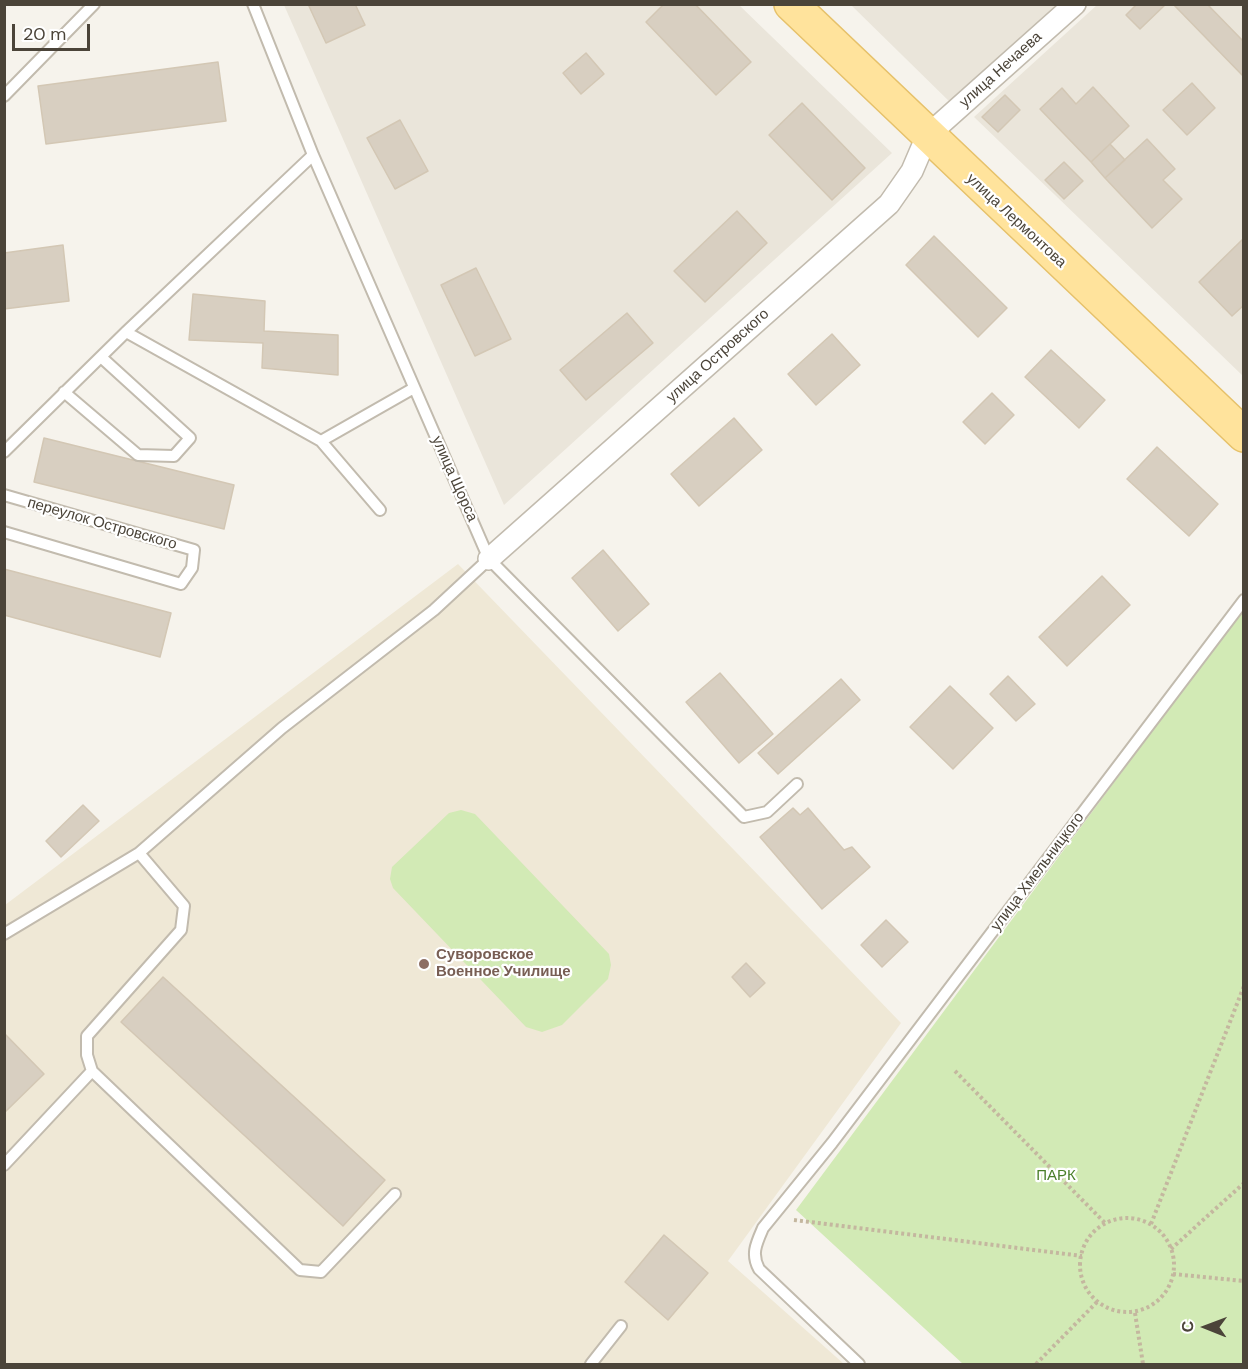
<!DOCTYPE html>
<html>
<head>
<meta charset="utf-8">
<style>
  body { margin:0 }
  #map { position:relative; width:1248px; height:1369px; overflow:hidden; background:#f6f3ec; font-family:"DM Sans",sans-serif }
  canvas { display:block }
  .frame { position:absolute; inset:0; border:6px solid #4b4439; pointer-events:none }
  .north { position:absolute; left:1176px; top:1297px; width:60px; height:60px; -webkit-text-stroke:4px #fff; paint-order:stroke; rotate:271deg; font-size:16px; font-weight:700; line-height:24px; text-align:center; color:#4b4439 }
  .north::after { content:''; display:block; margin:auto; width:21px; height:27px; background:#4b4439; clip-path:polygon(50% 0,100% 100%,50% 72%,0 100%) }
  .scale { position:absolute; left:12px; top:24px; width:78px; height:27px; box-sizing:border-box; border:3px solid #4b4439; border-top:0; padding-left:8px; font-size:18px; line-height:21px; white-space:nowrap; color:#4b4439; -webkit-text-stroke:4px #fff; paint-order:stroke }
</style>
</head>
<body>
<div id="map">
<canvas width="1248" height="1369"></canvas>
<div class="frame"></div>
<div class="north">С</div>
<div class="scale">20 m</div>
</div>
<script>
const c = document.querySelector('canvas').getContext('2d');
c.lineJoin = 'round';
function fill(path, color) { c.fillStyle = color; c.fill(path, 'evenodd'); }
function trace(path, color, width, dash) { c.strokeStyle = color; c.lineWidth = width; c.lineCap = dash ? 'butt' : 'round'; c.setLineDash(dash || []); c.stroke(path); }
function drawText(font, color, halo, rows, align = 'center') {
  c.font = font + ' "DM Sans",sans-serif'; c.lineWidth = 4.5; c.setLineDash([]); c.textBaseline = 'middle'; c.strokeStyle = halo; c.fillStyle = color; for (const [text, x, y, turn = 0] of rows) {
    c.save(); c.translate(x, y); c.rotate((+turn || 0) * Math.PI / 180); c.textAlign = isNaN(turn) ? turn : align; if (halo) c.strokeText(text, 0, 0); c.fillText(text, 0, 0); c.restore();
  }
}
const residential = new Path2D(`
  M284,5H739L892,153L504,505Z
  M851,5H1064L954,106Z
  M1097,5H1243V376L974,117Z`);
const education = new Path2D(`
  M458,564L901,1023L728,1261L844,1364H5V905Z`);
const green = new Path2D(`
  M1243,609V1364H963L796,1210Z
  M461,810L475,814L609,954L611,965L608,979L562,1025L542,1032L526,1027L393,888L390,879L392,867L449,813Z`);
const building = new Path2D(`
  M308,4H355L365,25L326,43Z
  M664,4H695L751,62L716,95L646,22Z
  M1137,4H1166L1140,29L1126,15Z
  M1173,4H1207L1244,42V77Z
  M586,53L604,74L581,94L563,73Z
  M218,62L226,121L46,144L38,86Z
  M1192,83L1215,108L1187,135L1163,110Z
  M1093,87L1129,126L1091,162L1040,109L1062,88L1076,104Z
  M1005,95L1020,110L998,132L982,117Z
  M802,103L865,168L832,200L769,135Z
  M400,120L428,171L395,189L367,138Z
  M1147,139L1175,169L1163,180L1182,199L1152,228L1105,178Z
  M1110,144L1125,160L1105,178L1091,162Z
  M1064,162L1083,181L1064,199L1045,180Z
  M737,211L767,243L705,302L674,271Z
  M934,236L1007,308L978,337L906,265Z
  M1244,238V305L1232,316L1199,282Z
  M63,245L69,301L4,309V253Z
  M476,268L511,339L475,356L441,285Z
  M193,294L265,301L264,331L338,335V375L262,368L263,343L189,340Z
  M627,313L653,343L586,400L560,370Z
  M832,334L860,365L816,405L788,374Z
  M1051,350L1105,400L1079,428L1025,377Z
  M992,393L1014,415L985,444L963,422Z
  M734,418L762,450L699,506L671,474Z
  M44,438L234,485L224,529L34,482Z
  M1157,447L1218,504L1189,536L1127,479Z
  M603,550L649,604L618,631L572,578Z
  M4,569L171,613L160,657L4,615Z
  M1102,576L1130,605L1067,666L1039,637Z
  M720,673L773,734L739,763L686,702Z
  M1008,676L1035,704L1016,721L990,694Z
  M841,679L860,700L778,774L758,753Z
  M950,686L993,728L953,769L910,727Z
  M83,805L99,821L61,857L46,841Z
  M793,808L800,815L808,808L844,850L852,847L870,867L822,909L760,837Z
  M886,920L908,942L882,967L861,945Z
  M746,963L765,983L750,997L732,977Z
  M163,977L385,1180L343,1226L121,1022Z
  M4,1033L44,1074L4,1113Z
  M664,1235L708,1273L668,1320L625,1282Z`);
const path = new Path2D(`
  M955,1071L1105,1223
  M1080 1265a47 47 0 1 1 94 0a47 47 0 1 1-94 0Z
  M794,1220L1082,1256
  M1151,1224L1244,986
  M1171,1249L1244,1183
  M1173,1274L1244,1281
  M1135,1313L1143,1364
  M1036,1364L1097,1302`);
const lane = new Path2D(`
  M253,4L313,155L489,559L744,817L767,812L797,784
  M4,96L94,4
  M126,332L321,441L380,510
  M64,392L138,455L174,456L190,438L101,357
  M321,441L414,388
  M4,452L126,332L313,155
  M4,495L194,550L192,568L181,584L4,532
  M139,853L184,906L181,930L87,1036V1055L92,1071L300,1270L321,1272L395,1194
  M4,934L139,853L282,728L434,610L489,559
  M4,1165L92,1071
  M591,1364L621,1326
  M859,1364L759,1269C751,1254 756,1244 763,1228L832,1143L1244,600`);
const street = new Path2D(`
  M489,559L889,204L912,171L927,136L1075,4`);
const primary = new Path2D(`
  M791,4L1244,435`);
const markers = [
  [424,964,6,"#8d6e63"]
];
const streetNames = [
  ["улица Нечаева",1001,70,-42],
  ["улица Лермонтова",1016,221,43],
  ["улица Островского",718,356,-42],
  ["улица Щорса",454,479,66],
  ["переулок Островского",102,524,16],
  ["улица Хмельницкого",1038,872,-53]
];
const educationNames = [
  ["Суворовское",436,955],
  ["Военное Училище",436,972]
];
const parkNames = [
  ["ПАРК",1056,1176]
];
fill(residential, '#eae5da');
fill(education, '#efe8d6');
fill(green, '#d2eab5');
fill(building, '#d8cfc1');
trace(building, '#d3c7b4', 1.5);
trace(lane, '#c2bbae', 14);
trace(street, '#c2bbae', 24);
trace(primary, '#e6c16a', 36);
trace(path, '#c4b79f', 4, [3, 3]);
trace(lane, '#fff', 10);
trace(street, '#fff', 21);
trace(primary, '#ffe39c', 33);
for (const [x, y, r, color] of markers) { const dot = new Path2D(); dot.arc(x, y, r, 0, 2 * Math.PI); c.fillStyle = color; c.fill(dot); trace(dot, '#fff', 2); }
drawText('15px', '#4b4439', '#fff', streetNames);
drawText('bold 15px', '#785e54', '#fff', educationNames, 'left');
drawText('15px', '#4a7f2a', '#fff', parkNames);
</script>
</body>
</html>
